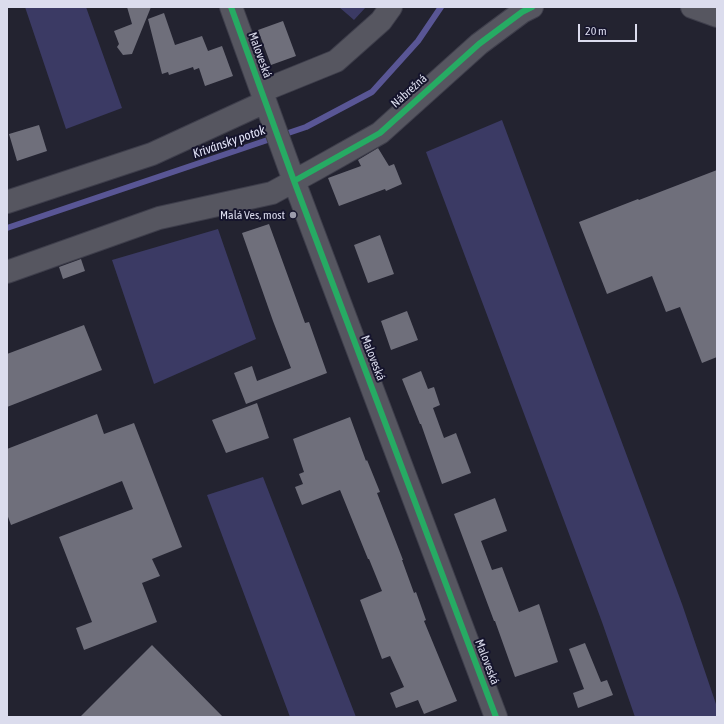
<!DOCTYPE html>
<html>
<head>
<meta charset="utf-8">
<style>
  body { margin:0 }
  #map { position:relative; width:724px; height:724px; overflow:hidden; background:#232330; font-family:"Asap Condensed",sans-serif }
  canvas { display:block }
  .frame { position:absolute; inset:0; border:8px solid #dbdced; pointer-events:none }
  .scale { position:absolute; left:578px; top:24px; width:59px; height:18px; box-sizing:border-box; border:2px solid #dbdced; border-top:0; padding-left:5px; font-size:12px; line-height:14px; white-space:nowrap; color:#dbdced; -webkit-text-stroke:3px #15142c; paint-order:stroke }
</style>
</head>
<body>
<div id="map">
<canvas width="724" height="724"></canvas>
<div class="frame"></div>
<div class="scale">20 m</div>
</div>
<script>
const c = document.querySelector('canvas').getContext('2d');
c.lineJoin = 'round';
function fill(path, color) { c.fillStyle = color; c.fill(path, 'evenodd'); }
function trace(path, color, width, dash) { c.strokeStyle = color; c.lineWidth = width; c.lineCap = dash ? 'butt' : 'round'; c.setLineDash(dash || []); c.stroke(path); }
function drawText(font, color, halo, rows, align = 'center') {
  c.font = font + ' "Asap Condensed",sans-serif'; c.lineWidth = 4; c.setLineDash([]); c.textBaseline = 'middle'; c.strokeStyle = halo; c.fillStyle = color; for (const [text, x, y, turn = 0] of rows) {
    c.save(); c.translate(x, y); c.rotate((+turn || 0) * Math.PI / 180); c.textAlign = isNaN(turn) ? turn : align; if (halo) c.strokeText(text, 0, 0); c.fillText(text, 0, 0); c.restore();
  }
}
const green = new Path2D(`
  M25,7H86L122,108L66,129Z
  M339,7H366L354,20Z
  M502,120L682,604L717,707V717H635L602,622L426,152Z
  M218,229L256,339L154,384L112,260Z
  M263,477L356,717H290L207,495Z`);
const stream = new Path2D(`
  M7,228L306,127L372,92L418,41L441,7`);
const building = new Path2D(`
  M127,7H151L132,54L123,55L117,47L119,44L114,31L132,24Z
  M164,13L175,45L202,36L208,51L222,46L233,76L205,86L199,68L194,70L193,67L169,75L168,72L162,74L148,19Z
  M283,21L296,56L271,65L258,30Z
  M39,125L47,151L17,161L9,134Z
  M378,148L389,166L394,164L402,184L386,191L385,189L339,206L328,178L361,166L358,160Z
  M717,170V357L702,363L680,307L666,312L652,276L607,294L579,222L638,199L639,200Z
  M269,224L305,323L309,322L327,373L246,404L234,373L252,366L257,381L291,368L273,321L242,233Z
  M380,235L394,274L368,283L354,245Z
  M81,259L85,271L63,279L59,267Z
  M407,311L418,340L391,350L381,321Z
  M84,325L102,370L7,407V354Z
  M421,371L428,389L434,387L440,405L433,408L444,438L456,433L471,473L442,484L421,424H420L402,379Z
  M257,403L269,438L226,453L212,420Z
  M97,414L104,434L134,423L182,547L152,559L160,576L142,583L157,622L84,650L76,628L92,622L59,537L133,509L122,481L11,525L7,514V449Z
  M350,417L366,461L367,460L380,492L377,493L403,560H402L414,593L416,592L426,620L424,621L457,701L424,714L418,700L396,708L390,693L404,687L390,656L382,659L360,600L382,591L369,559H368L340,490L302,505L295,487L303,484L299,474L304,472L293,439Z
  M495,498L507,531L481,541L492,570L502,567L519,612L539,604L558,662L515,677L495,621H494L454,514Z
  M585,643L601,682L607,680L613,695L578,708L573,693L584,689L569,649Z
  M152,645L223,717H80Z`);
const minor = new Path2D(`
  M231,7L294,181L496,717
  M692,7L717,16
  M262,91L336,61L381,21L391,7
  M7,202L152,154L265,102
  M7,272L159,218L272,193L316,169L380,133L479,44L522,12L532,7`);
const cycleway = new Path2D(`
  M231,7L294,181L496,717
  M294,181L380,133L479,44L522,12L532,7`);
const markers = [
  [293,215,4,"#9b9bab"]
];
const streetNames = [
  ["Maloveská",260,55,70],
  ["Nábrežná",409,91,-42],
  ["Maloveská",373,358,69],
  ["Maloveská",487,662,69]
];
const poiNames = [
  ["Malá Ves, most",285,215]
];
const waterNames = [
  ["Krivánsky potok",229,142,-19]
];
fill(green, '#3b3a64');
trace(stream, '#595695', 6);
fill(building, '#6f6f7b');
trace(minor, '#3e3e4b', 24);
trace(minor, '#565660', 22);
trace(cycleway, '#26ab63', 6);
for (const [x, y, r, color] of markers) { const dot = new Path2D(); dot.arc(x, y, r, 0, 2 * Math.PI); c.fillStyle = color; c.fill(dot); trace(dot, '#15142c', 1.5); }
drawText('12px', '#dbdced', '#15142c', streetNames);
drawText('12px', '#dbdced', '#15142c', poiNames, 'right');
drawText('italic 13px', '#e1e2f6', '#15142c', waterNames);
</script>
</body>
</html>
